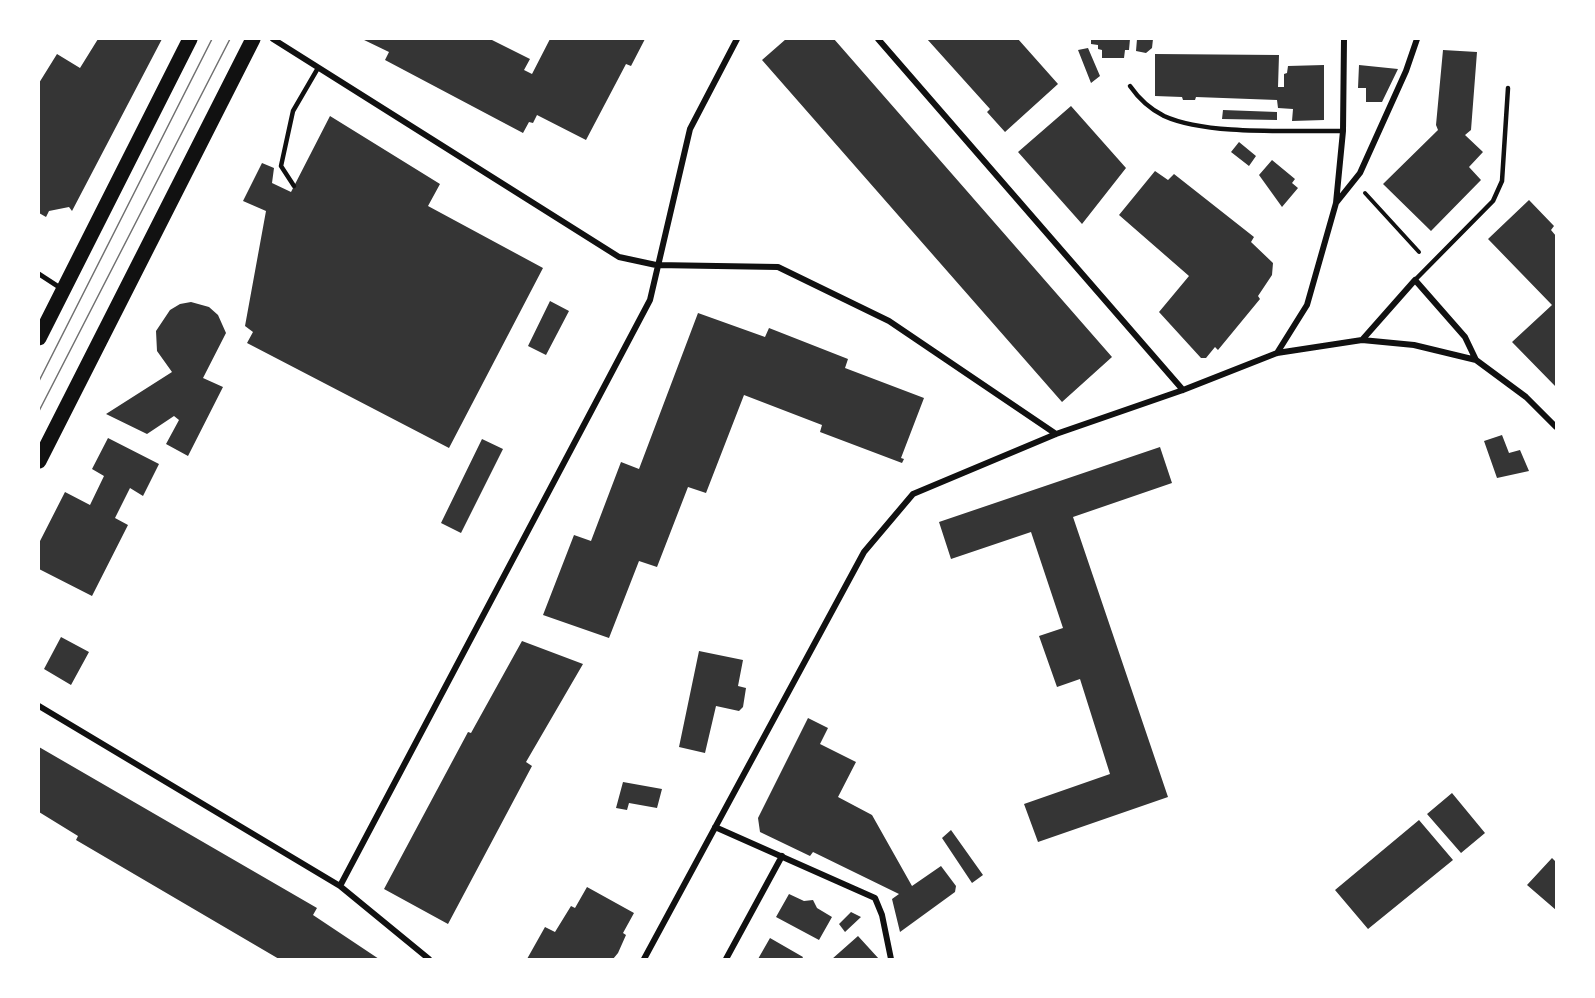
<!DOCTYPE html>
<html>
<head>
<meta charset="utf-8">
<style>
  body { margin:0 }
  #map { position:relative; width:1595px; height:998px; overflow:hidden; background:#fff; font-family:"PT Serif",serif }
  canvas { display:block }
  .frame { position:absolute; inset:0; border:40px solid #fff; pointer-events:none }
</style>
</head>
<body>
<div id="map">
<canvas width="1595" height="998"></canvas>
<div class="frame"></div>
</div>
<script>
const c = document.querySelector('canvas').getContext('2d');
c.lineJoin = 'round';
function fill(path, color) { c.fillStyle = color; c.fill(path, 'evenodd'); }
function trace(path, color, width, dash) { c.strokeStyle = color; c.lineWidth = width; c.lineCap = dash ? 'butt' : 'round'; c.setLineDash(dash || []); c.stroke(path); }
const building = new Path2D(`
  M98,39H162L72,211L69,207L49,211L46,217L39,213V83L57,54L80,68Z
  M362,39H490L530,59L524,70L532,74L550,39H645L631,66L626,64L586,140L537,115L533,123L529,122L523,133L385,60L389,52Z
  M786,39H834L1112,357L1062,402L762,60Z
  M927,39H1018L1058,84L1005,132L987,112L990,109Z
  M1091,39H1130L1129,50H1125L1124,58H1102V50L1098,49V45L1091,44Z
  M1137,39H1153L1152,48L1146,53L1136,51Z
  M1088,48L1100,76L1091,83L1078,50Z
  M1443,50L1477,52L1471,130L1465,135L1483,152L1469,167L1481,180L1431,231L1383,184L1438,130L1436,125Z
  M1155,54L1279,55L1278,87H1284V74L1287,73L1288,66L1324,65V120L1292,121L1293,109L1278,108L1277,100L1196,97L1195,100H1183L1182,97L1155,96Z
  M1359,65L1398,69L1382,102H1366V88H1358Z
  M1071,106L1126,168L1082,224L1018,152Z
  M1223,110L1277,112V120L1222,119Z
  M330,116L440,184L428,206L543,268L449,448L247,343L253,332L245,326L266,211L243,201L262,163L274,168L272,183L291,192Z
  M1239,142L1256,156L1249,166L1231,152Z
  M1272,160L1295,179L1292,183L1298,188L1282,207L1259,175Z
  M1155,171L1168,180L1174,174L1254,237L1251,242L1273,263L1272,275L1258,296L1260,299L1218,350L1215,347L1206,358H1201L1159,312L1189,276L1119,215Z
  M1529,200L1554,226L1551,230L1556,236V387L1512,342L1552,305L1488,239Z
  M550,301L569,311L546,355L528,346Z
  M191,302L209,307L218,315L226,333L203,378L223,387L188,456L166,444L179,420L174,416L147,434L106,414L172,372L157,351L156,331L170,310L180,304Z
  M698,313L765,337L769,328L848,359L845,368L924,398L901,458L904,459L902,463L820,432L822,425L744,395L706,493L688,487L657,567L639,561L609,638L543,615L574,535L591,541L621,462L639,469Z
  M1502,435L1509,453L1520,450L1529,471L1497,478L1484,441Z
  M108,438L159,464L143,496L130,488L115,518L128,525L92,596L39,569V543L65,492L90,505L104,476L92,469Z
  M482,439L503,449L461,533L441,523Z
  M1160,447L1172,483L1073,517L1168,797L1038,842L1024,804L1110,774L1080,679L1057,687L1039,636L1063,628L1031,532L951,559L939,522Z
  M61,637L89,652L71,685L44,669Z
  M522,641L583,664L526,762L532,766L448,924L384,889L468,732L471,733Z
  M699,651L743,660L738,686L746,688L743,707L739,711L716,706L705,753L679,747Z
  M808,718L828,728L820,744L856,762L838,797L872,815L912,886L941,866L956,886L955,892L900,932L892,899L899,894L813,852L810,856L760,832L758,818Z
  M39,747L317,908L313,915L379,959H279L76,840L78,836L39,812Z
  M623,782L662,789L657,808L629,803L627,810L616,808Z
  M1452,793L1485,833L1461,853L1427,814Z
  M1419,820L1453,860L1368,929L1335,890Z
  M951,830L983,875L972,883L942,838Z
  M1552,858L1556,862V910L1527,885Z
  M587,887L634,913L623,933L626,935L618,953L613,959H527L545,927L555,932L571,906L575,908Z
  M789,894L804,901L813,900L817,908L832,917L819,940L776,917Z
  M851,912L861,917L845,932L839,924Z
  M858,936L879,959H832Z
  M770,938L803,957L802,959H758Z`);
const path = new Path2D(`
  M1365,193L1419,252`);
const service = new Path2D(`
  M1130,86C1139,99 1150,109 1164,116C1208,136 1294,130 1343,131
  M294,186L281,166L293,111L318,68
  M1415,280L1493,201L1502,181L1508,88`);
const pedestrian = new Path2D(`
  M39,274L62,289`);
const minor = new Path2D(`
  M273,39L619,257L656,265L778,267L889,321L1056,434
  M878,39L1183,390
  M1336,203L1360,173L1406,71L1417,39
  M1362,340L1415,280L1465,337L1476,360
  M1277,353L1307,305L1336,203L1343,131L1344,39
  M39,706L340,886L429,959
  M715,827L875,898L882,915L891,959
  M340,886L650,300L690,129L737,39
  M644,959L864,552L913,494L1056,434L1183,390L1277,353L1362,340L1414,345L1476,360L1526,397L1556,427
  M726,959L782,856`);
const primary = new Path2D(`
  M39,338L190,39
  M39,461L253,39`);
const tram = new Path2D(`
  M39,381L212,39
  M39,411L230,39`);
fill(building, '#353535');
trace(path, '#111', 4);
trace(service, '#111', 4.5);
trace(pedestrian, '#111', 5);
trace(minor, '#111', 6);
trace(primary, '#111', 15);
trace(tram, '#707070', 1.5);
</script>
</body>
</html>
